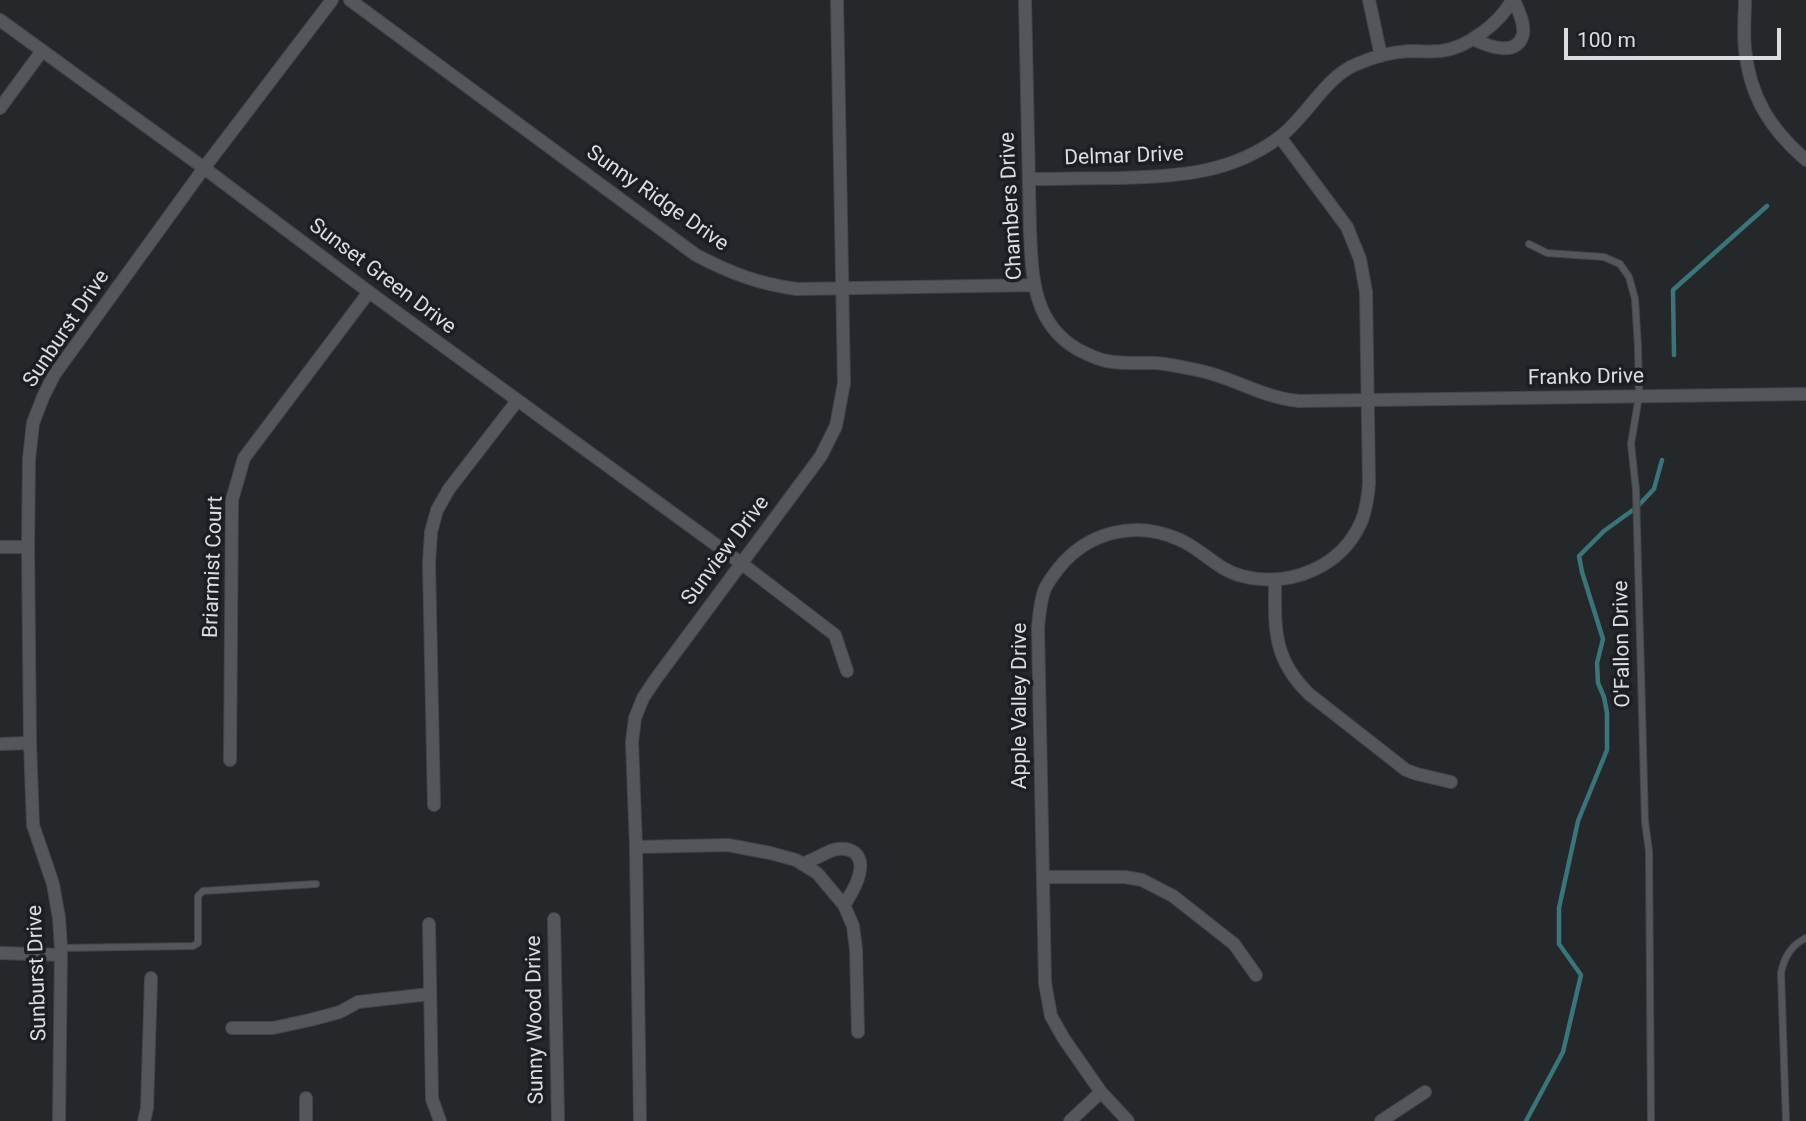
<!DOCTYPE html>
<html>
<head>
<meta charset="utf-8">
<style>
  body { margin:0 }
  #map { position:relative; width:1806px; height:1121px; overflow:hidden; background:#24282b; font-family:Roboto,sans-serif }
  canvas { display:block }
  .scale { position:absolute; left:1564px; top:28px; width:217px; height:32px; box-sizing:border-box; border:4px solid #dbdde0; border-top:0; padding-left:9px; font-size:21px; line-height:24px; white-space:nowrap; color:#dbdde0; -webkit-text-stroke:5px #1b1e22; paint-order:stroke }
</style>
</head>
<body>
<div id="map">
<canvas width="1806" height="1121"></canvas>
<div class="scale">100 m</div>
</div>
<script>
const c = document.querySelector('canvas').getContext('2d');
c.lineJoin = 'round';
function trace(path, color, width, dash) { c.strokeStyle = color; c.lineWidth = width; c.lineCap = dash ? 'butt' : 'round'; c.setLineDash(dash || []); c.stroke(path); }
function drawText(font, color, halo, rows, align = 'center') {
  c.font = font + ' Roboto,sans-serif'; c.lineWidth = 7; c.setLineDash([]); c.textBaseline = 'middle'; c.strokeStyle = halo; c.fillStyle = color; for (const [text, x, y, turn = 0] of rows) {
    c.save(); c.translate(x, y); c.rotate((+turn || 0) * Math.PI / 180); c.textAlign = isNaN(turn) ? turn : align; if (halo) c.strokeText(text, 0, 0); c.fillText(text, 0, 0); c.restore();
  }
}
const stream = new Path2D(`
  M1674,355L1673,290L1767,206
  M1526,1121L1563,1052L1581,975L1559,944V908L1578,821L1607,750V713L1604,697L1598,683L1597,663L1603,639L1582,572L1579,556L1604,531L1637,507L1654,489L1662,460`);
const service = new Path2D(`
  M1529,244L1547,253L1604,257L1620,264L1629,277L1635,299L1638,347L1639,396L1631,444L1636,490L1645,822L1649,851L1651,1121
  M61,948L193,946L198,943V896L203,891L316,884
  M1786,1121L1781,973C1784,957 1791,945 1806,938`);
const minor = new Path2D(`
  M350,0L696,255C730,273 759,284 797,289L1035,285
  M1025,0L1030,231C1032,277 1033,323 1077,349C1087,354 1096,359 1107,361C1123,364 1139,363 1155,363C1169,364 1183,367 1197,370C1233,377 1260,397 1299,401L1806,394
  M1369,0L1381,56
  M1745,0C1745,16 1743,33 1745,49C1750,97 1770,129 1806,160
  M0,20L204,168L369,292L741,563L835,635L847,671
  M1473,39C1487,46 1518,58 1523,34C1525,23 1518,10 1514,0
  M0,108L42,51
  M1029,179C1059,179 1089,178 1119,178C1178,176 1232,174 1281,136C1307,116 1326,76 1357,64C1373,57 1391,52 1409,51C1419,51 1430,52 1441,51C1467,48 1500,23 1512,0
  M0,547H28
  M1275,580C1275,628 1272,658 1309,694L1406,770L1417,774L1451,782
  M0,744L30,743
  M230,760L232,500L244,458L369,292
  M434,805L429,563L431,532L437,510L449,489L517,401
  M636,847L728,845L770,853L796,860L817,873L844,905L853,926L856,949L858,1032
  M802,864C813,860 823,854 833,850C841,848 849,848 855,853C869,866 852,893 844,905
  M1043,877H1125L1142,880L1173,896L1234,944L1256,975
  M554,919L558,1121
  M429,924L432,1099L440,1121
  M0,953L61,955
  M232,1028H273L310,1020L340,1012L358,1002L430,994
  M59,1121L61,948L59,918L53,884L33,825L30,743L28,547L29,459L33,423L43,397L54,375L204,168L332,0
  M144,1121L147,1108L151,978
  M306,1121V1098
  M640,1121L636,847L632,742L635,718L643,698L655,680L821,456L836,426L844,383L837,0
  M1070,1121L1101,1092
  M1128,1121L1101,1092L1064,1039L1051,1016L1045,983L1038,628C1039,616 1040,603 1044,591C1047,583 1053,576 1058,569C1087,532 1135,520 1178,539C1201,548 1217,570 1242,576C1289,588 1342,568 1362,520C1366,509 1368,496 1369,484L1366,292L1360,259L1347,227L1280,137
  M1381,1121L1425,1092`);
const streetNames = [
  ["Delmar Drive",1124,157,-2],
  ["Sunny Ridge Drive",657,199,35],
  ["Chambers Drive",1012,206,-93],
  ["Sunset Green Drive",382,277,37],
  ["Sunburst Drive",67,329,-56],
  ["Franko Drive",1586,378,-1],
  ["Sunview Drive",726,551,-53],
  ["Briarmist Court",214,567,-88],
  ["O'Fallon Drive",1623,644,-91],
  ["Apple Valley Drive",1021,706,-90],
  ["Sunburst Drive",38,973,-92],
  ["Sunny Wood Drive",536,1020,-91]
];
trace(stream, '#3b7479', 4.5);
trace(service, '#434549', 8);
trace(minor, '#434549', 14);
trace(service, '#53575b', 6);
trace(minor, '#53575b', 12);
drawText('21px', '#dbdde0', '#1b1e22', streetNames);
</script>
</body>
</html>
